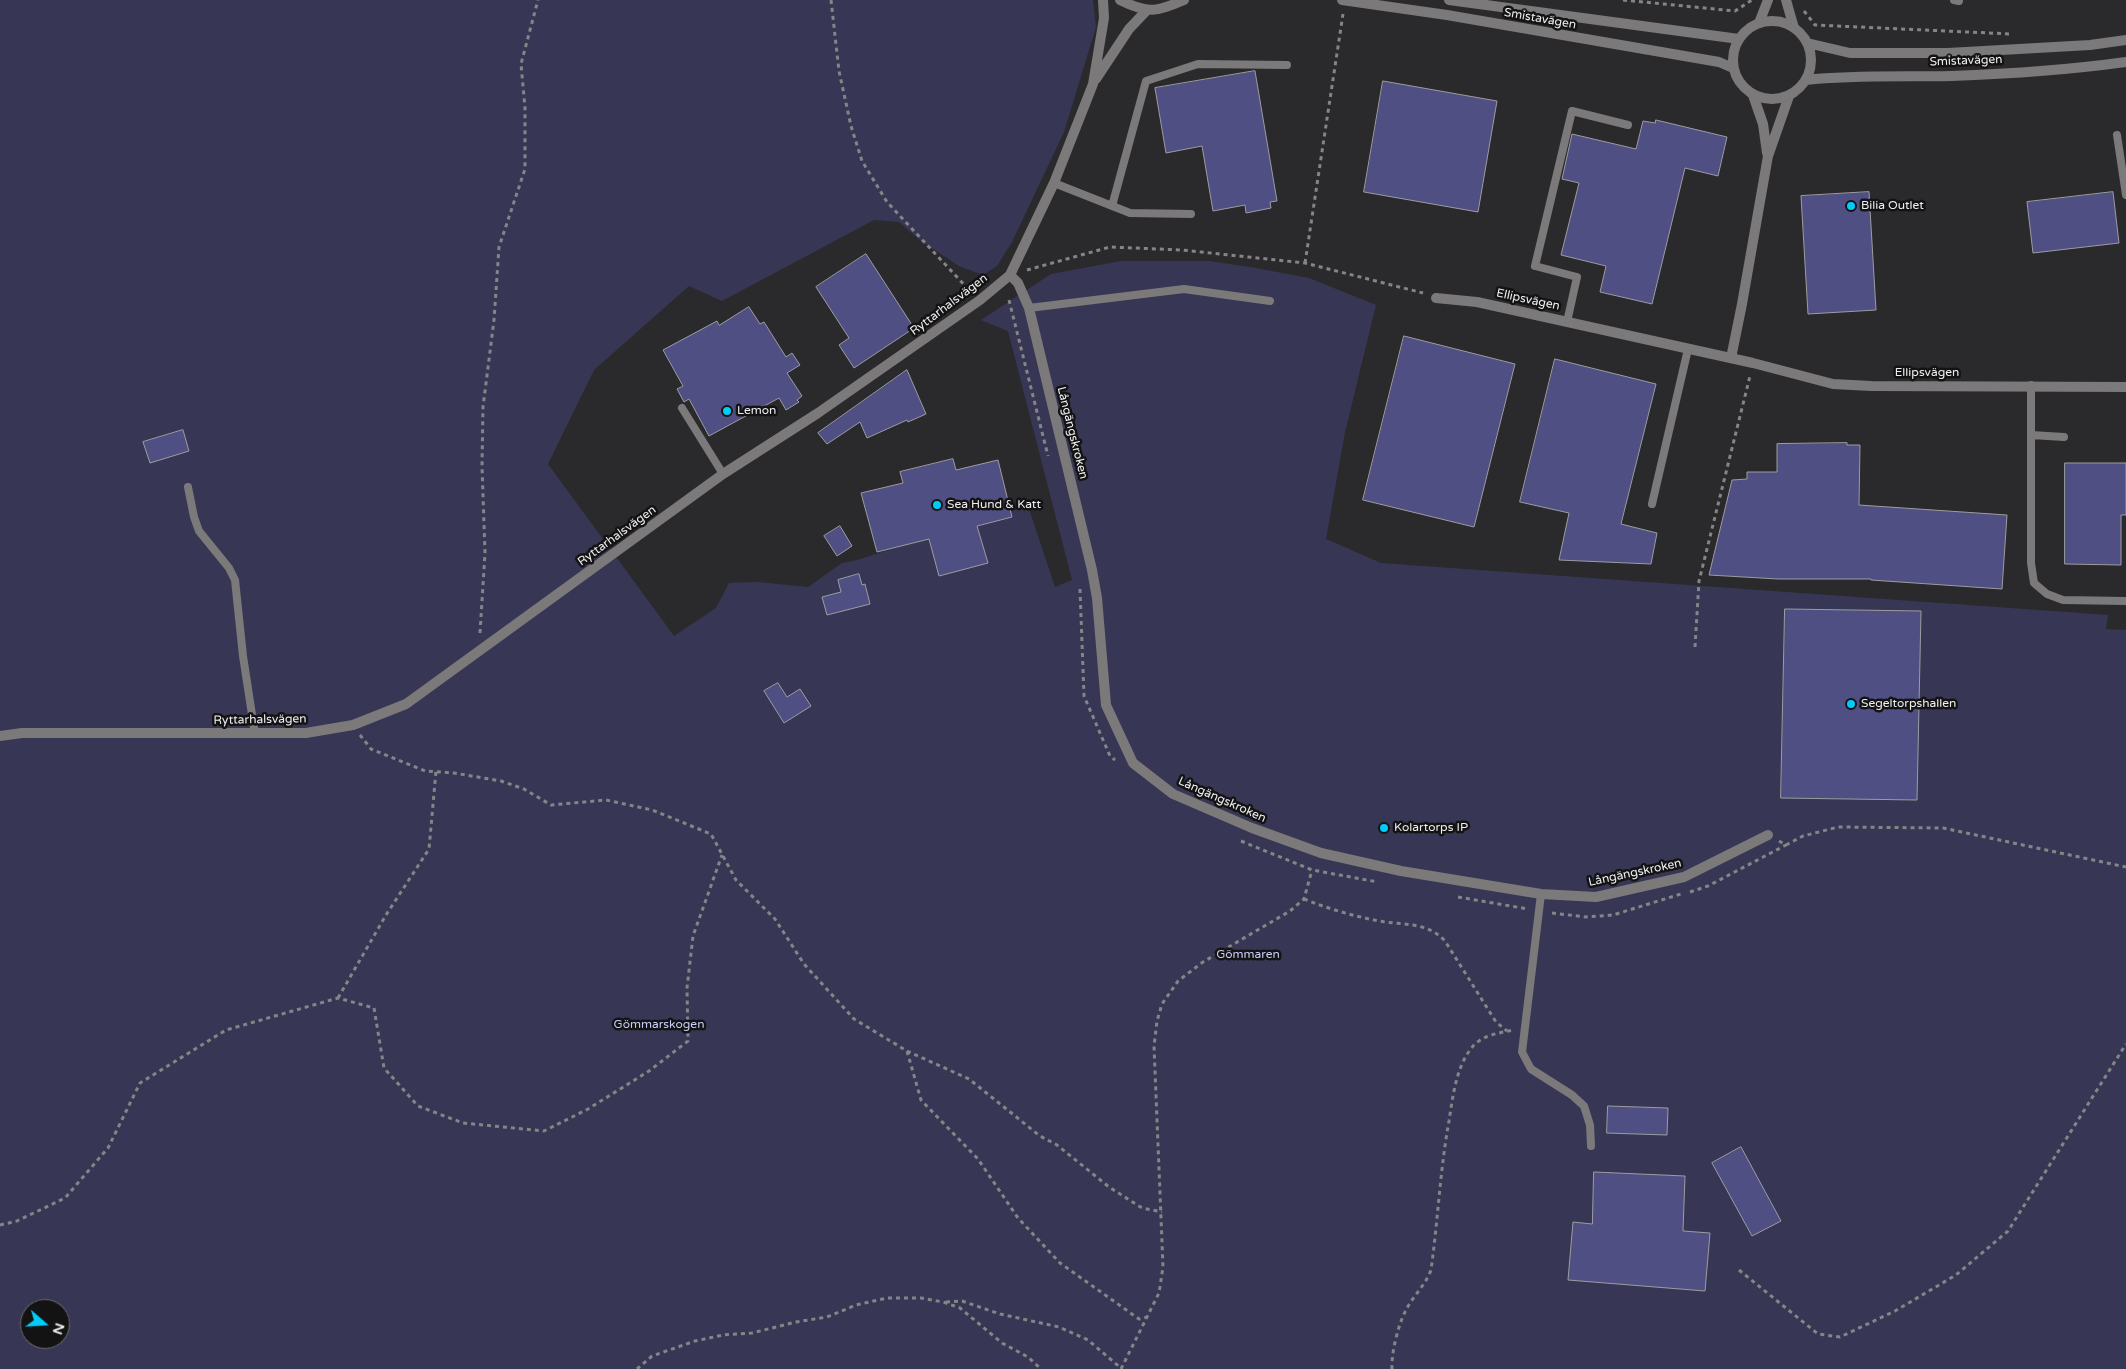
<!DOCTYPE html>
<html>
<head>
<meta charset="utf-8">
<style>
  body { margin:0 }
  #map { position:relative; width:2126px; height:1369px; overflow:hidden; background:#2a2a2d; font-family:"Varela Round",sans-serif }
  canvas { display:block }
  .north { position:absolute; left:20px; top:1299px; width:50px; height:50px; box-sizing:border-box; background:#131314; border:1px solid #6b6b6c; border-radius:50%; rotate:109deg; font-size:14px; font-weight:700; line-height:20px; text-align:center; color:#efeff1 }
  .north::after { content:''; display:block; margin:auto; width:18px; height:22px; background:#00cbf9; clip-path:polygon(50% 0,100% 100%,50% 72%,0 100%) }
</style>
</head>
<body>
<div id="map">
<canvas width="2126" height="1369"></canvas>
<div class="north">N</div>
</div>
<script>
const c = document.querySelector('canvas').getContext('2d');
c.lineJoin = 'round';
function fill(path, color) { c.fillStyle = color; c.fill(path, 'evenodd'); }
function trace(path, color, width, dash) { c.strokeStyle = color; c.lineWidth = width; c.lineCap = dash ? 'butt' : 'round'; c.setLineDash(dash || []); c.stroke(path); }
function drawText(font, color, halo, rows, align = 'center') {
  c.font = font + ' "Varela Round",sans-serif'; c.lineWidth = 5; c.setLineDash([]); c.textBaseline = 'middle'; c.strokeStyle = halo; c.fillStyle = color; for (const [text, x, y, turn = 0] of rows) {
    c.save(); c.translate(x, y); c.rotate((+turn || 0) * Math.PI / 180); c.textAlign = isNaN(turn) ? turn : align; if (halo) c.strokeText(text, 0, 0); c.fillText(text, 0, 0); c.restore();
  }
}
const green = new Path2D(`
  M0,0H1093L1096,27L1064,132L1012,242L997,266L983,275L959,266L921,241L899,222L874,220L722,301L689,286L594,370L548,464L674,636L716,608L729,583L757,582L808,587L842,563L857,560L1028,506L1055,587L1072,580L1008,331L981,320L1051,274L1121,261H1209L1250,267L1309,278L1376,305L1345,432L1326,539L1381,563L2108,615L2106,629L2126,630V1369H0ZM30,1309H60V1339H30Z`);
const building = new Path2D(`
  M1255,71L1277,201L1270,202L1271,208L1246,213L1245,205L1213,211L1202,146L1166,153L1155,88Z
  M1383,81L1497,101L1478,212L1364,192Z
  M1656,120L1727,137L1718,176L1685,168L1652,304L1600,292L1606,266L1561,255L1579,183L1562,179L1572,134L1636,149L1643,121L1655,123Z
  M1869,192L1876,310L1808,314L1801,196Z
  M2113,192L2119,243L2033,253L2027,202Z
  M866,254L914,328L854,368L839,345L849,338L816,287Z
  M749,307L760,324L764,322L786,357L792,353L800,365L787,373L802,396L797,400L799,402L786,410L779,398L709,436L689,399L684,402L677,389L683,386L663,350L717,321L719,325Z
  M1404,336L1515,364L1474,527L1363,500Z
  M1555,359L1656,384L1621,524L1657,533L1651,564L1559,560L1569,513L1520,502Z
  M907,370L926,414L908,422L907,420L867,438L860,422L827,444L818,433Z
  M183,430L189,451L150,463L143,442Z
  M1847,443V445H1860L1859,505L2007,515L2002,589L1871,580V579H1778L1709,575L1732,480L1747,479V472H1777V444Z
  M953,459L956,470L998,460L1012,517L977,526L988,563L939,576L929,539L877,552L861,493L903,483L900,472Z
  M2065,463H2126V515H2121V565L2065,564Z
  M840,526L852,546L837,556L824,536Z
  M859,574L862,585L865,584L870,604L827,615L822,597L841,592L838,580Z
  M1785,609L1921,611L1917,800L1781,798Z
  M778,683L787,697L800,689L811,706L784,723L764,691Z
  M1608,1106L1668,1108L1667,1135L1607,1133Z
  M1741,1147L1781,1221L1752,1236L1712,1163Z
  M1594,1172L1685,1176L1683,1231L1710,1233L1705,1291L1568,1280L1573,1222L1592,1224Z`);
const path = new Path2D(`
  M831,0L839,71L851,126L862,161L887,202L970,291
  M1623,0L1735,11L1752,0
  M1804,11L1815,25L2011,34
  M1305,263L1343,14
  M1027,270L1110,247L1182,250L1305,263L1423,293
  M1009,300L1048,456
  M1080,589L1084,696L1110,756L1115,760
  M480,633L485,553L482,466L483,407L494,320L499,247L525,169V108L521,64L538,0
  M1695,647L1699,581L1750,376
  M360,735L371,749L425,771L454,773L501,781L524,789L551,805L606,800L652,810L711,834L736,880L775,919L804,964L854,1019L907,1051L921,1100L978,1159L1018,1218L1060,1263L1139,1319L1148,1317
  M1241,841L1312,870L1378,882
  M1779,841L1786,845L1803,836L1838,827L1943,828L2126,867
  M1690,892L1708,886L1786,845
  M1458,897L1528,909
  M1304,899C1326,908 1350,915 1374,920C1399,926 1426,920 1445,941L1496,1022L1507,1031
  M1552,913L1586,917L1613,915L1684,893
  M338,998L386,915L429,849L436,771
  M907,1051L969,1079L1040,1136L1057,1145L1109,1187L1142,1208L1162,1212
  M0,1225L17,1221L65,1198L108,1148L140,1083L226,1030L338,998L374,1008L384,1068L418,1106L463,1123L544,1131L588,1109L649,1071L688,1041L687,988L693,936L722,855
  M1739,1270L1818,1334L1840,1337L1895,1311L1956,1275L2008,1231L2126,1044
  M946,1302L962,1301L1000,1314L1059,1327L1088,1340L1122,1369
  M637,1369L652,1356L695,1341L723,1335L752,1333L796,1322L827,1317L856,1305L887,1298H921L943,1302L960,1308L1002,1343L1028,1357L1041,1369
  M1121,1369L1159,1293L1163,1267L1154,1046L1157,1021L1162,1004L1178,981L1203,962L1290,911L1304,899L1312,870
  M1392,1369C1391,1354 1398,1326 1405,1312C1412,1297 1425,1286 1431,1270C1438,1220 1440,1170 1449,1121C1453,1096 1456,1065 1474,1045C1484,1035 1499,1033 1513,1030`);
const service = new Path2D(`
  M1954,0L1959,1
  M2117,135L2126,195
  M1054,183L1130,213L1191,214
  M1112,206L1146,81L1198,64L1287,65
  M1029,308L1184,289L1270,301
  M1567,322L1577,277L1535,266L1572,111L1628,125
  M2031,385V563L2034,583L2047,594L2063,600L2125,601
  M682,408L723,474
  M2031,435L2064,437
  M188,487L194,517L199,531L229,568L235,580L243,656L255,734
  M1652,504L1688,349
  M1541,894L1522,1052L1531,1069L1572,1095L1584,1106L1590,1125L1591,1146`);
const minor = new Path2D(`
  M1786,0L1794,28
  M1759,23L1768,0
  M1096,79L1129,29L1147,10
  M1753,95L1763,124L1767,153
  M1010,275L1018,283L1029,308L1092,570L1097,598L1106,705L1133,763L1173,794L1252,828L1321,853L1401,871L1541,894L1596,897L1684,877L1768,835
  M1436,298L1477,302L1753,363L1833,384L1871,386L2126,387
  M1731,358L1742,304L1768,156L1789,96
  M0,736L22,733H306L353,725L406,704L723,474L818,413L980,300L1010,275L1054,183L1093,84L1104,18L1103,0`);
const tertiary = new Path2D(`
  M1120,0C1148,14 1157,12 1184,0
  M1342,0L1447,15L1719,62L1733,68
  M1449,0L1739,39
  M1733 60a39 39 0 1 1 78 0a39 39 0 1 1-78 0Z
  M1807,43L1850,53H1948L2090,45L2126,40
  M1806,80C1854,75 1902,77 1951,76C2009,74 2068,70 2126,62`);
const markers = [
  [1851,206,5,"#00cbf9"],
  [727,411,5,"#00cbf9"],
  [937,505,5,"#00cbf9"],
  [1851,704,5,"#00cbf9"],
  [1384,828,5,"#00cbf9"]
];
const streetNames = [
  ["Smistavägen",1540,19,10],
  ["Smistavägen",1966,61,-2],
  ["Ellipsvägen",1528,300,12],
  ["Ryttarhalsvägen",949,305,-37],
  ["Ellipsvägen",1927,373],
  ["Långängskroken",1072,433,76],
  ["Ryttarhalsvägen",617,536,-36],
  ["Ryttarhalsvägen",260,720,-1],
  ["Långängskroken",1222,800,24],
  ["Långängskroken",1635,873,-12]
];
const poiNames = [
  ["Bilia Outlet",1861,206],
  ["Lemon",737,411],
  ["Sea Hund & Katt",947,505],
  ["Segeltorpshallen",1861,704],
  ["Kolartorps IP",1394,828]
];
const parkNames = [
  ["Gömmaren",1248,955],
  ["Gömmarskogen",659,1025]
];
fill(green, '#373755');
fill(building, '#504f83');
trace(building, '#9c9da0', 1);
trace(path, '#858588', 3, [4, 4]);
trace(service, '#7b7979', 8);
trace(minor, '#7b7979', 10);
trace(tertiary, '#7b7979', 10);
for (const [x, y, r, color] of markers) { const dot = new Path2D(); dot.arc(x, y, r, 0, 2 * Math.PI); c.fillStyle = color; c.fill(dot); trace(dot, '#131314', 2); }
drawText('12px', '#efeff1', '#131314', streetNames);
drawText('12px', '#efeff1', '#131314', poiNames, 'left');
drawText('12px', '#caccfd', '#131314', parkNames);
</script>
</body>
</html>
